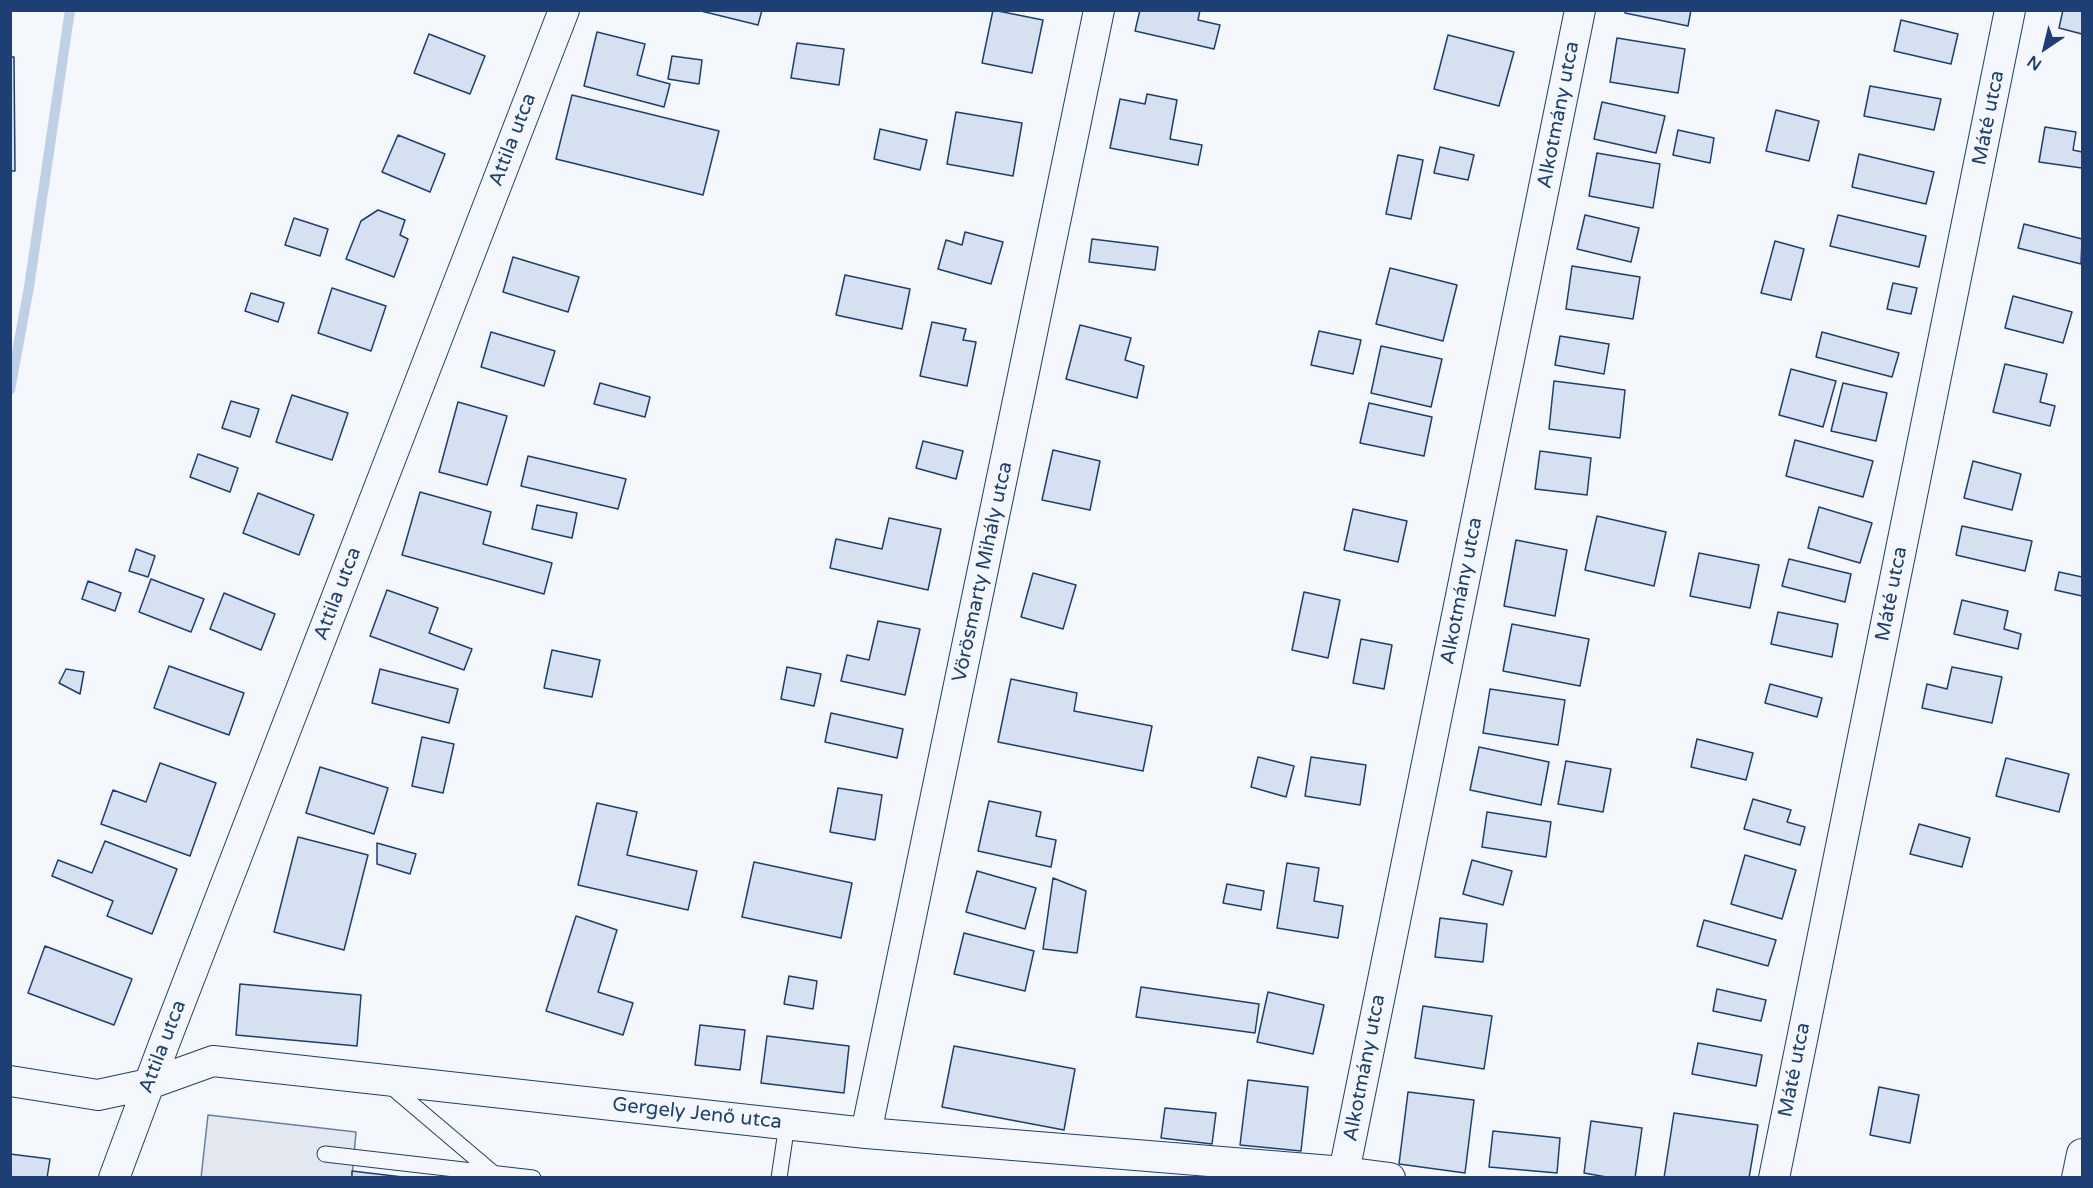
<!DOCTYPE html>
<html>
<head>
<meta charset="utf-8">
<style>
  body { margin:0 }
  #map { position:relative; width:2093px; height:1188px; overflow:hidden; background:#f4f7fb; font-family:"Varela Round",sans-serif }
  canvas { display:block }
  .frame { position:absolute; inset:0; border:12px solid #1d3f73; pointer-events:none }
  .north { position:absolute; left:2015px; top:18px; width:60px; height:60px; -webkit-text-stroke:4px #f4f7fb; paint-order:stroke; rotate:215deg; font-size:16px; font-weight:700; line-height:24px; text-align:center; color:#1d3f73 }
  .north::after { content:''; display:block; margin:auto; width:21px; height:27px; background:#1d3f73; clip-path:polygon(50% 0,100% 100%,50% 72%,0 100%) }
</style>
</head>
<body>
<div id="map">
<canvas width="2093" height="1188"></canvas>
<div class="frame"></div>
<div class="north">N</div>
</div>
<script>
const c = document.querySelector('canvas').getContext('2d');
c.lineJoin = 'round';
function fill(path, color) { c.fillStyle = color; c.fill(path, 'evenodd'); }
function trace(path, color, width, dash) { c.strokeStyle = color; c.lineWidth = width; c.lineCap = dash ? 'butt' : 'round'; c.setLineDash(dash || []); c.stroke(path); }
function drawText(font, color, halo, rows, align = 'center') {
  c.font = font + ' "Varela Round",sans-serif'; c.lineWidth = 4.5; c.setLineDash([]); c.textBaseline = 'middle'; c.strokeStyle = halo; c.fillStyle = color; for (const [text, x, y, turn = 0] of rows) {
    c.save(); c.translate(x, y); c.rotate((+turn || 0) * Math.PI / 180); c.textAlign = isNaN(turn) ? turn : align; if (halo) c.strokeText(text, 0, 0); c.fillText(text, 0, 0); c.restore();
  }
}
const parking = new Path2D(`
  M208,1115L356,1132L352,1177L201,1178Z`);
const stream = new Path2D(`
  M10,390L29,287L70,10`);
const building = new Path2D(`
  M697,10H762L758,25Z
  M993,10L1043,20L1032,73L982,63Z
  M1140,10H1200L1198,20L1220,25L1214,49L1135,31Z
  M1625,10H1691L1688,26L1625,13Z
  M2063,10H2082V34L2059,28Z
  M1901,20L1958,34L1951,64L1894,51Z
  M597,32L645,44L637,75L670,84L664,107L584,86Z
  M429,34L485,56L470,94L414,73Z
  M1448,35L1514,52L1499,106L1434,89Z
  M1617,38L1685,49L1678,93L1610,82Z
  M797,43L844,49L839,85L791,78Z
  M672,56L702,60L699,84L668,79Z
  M10,57H14L15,171H10Z
  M1870,86L1941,99L1934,130L1864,116Z
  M1147,94L1177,100L1170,139L1202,145L1198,165L1110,148L1120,99L1145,104Z
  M572,95L719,131L703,195L556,159Z
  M1602,102L1665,116L1656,153L1594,139Z
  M1776,110L1819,121L1809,161L1766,151Z
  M956,112L1022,123L1013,176L947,164Z
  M2045,127L2076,132L2073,150L2082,152V168L2039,162Z
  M880,129L927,140L920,170L874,159Z
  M1678,130L1714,138L1710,163L1673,155Z
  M398,135L445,154L430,192L382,172Z
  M1440,147L1474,155L1468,180L1434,173Z
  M1597,153L1660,164L1653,208L1589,196Z
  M1859,154L1934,172L1926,204L1852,187Z
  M1398,155L1423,160L1411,219L1386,214Z
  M378,210L405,220L400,235L408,239L394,277L346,259L361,221Z
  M1585,215L1639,228L1631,262L1577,249Z
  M1838,215L1926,236L1919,267L1830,246Z
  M294,218L328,229L320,256L285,245Z
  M2024,224L2082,239L2081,264L2018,248Z
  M965,232L1003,242L991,284L938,269L946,240L962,245Z
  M1092,239L1158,247L1155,270L1089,262Z
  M1775,241L1804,249L1791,300L1761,293Z
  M513,257L579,277L568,312L503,292Z
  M1572,266L1640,277L1633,319L1566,309Z
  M1390,268L1457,285L1443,341L1376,324Z
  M845,275L910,289L902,329L836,315Z
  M1893,283L1917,288L1911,314L1887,309Z
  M332,288L386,306L371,351L318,333Z
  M251,293L284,303L278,322L245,311Z
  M2013,296L2072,312L2063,343L2005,328Z
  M932,322L966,329L963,340L976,342L967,386L920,376Z
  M1080,325L1131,338L1125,360L1144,366L1137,398L1066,379Z
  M1319,331L1361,340L1353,374L1311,365Z
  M491,332L555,351L544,386L481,367Z
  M1822,332L1899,353L1892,377L1816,357Z
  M1560,336L1609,344L1604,374L1555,365Z
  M1381,346L1442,359L1431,407L1371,393Z
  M2005,364L2047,374L2040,402L2055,406L2050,426L1993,412Z
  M1791,369L1836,381L1823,427L1779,415Z
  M1554,381L1625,390L1620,438L1549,429Z
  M600,383L650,397L645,417L594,404Z
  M1843,383L1887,393L1876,441L1831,431Z
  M292,395L348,413L332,460L276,442Z
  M231,401L259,409L250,437L222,428Z
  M458,402L507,416L487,485L439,472Z
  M1369,403L1432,417L1424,456L1360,443Z
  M1795,440L1873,461L1863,497L1786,476Z
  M923,441L963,451L956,479L916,468Z
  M1053,450L1100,461L1090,510L1042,500Z
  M1540,451L1591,458L1587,495L1535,489Z
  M198,454L238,468L230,492L190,477Z
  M528,456L626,479L618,509L521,486Z
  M1973,461L2021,474L2012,510L1964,498Z
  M420,492L491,512L483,544L552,563L544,594L402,555Z
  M258,493L314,515L299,555L243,533Z
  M537,505L577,513L572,538L532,529Z
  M1819,507L1872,523L1860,563L1808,548Z
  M1353,509L1407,521L1398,562L1344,550Z
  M1597,516L1666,532L1654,586L1585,570Z
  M889,518L941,529L928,590L830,568L836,539L882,549Z
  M1962,526L2032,541L2025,571L1956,555Z
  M1516,540L1567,550L1555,616L1504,606Z
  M136,549L155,556L148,577L129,571Z
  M1699,553L1759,565L1750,608L1690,596Z
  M1789,559L1851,574L1845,602L1782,586Z
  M2059,572L2082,577V596L2055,590Z
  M1033,573L1076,585L1063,629L1021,617Z
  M151,579L204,599L191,632L139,612Z
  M88,581L121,593L115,611L82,599Z
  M387,590L438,608L429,633L472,649L464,670L370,636Z
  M1304,592L1340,600L1328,658L1292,650Z
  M224,593L275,614L261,650L210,629Z
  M1962,600L2008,611L2004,629L2021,634L2018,649L1954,634Z
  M1778,612L1838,624L1832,657L1771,644Z
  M878,621L920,629L905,695L841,681L847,655L869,660Z
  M1512,624L1589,639L1580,686L1503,671Z
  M1361,639L1392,645L1384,689L1353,683Z
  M552,650L600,660L592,697L544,688Z
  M169,666L244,693L229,735L154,708Z
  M787,667L821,674L814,706L781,699Z
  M1952,667L2002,677L1992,723L1922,708L1927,684L1947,689Z
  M66,669L84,672L80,694L59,683Z
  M380,669L458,689L449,723L372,703Z
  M1011,679L1077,693L1074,711L1152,726L1143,771L998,742Z
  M1770,684L1822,698L1817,717L1765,703Z
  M1490,689L1565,700L1558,745L1483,733Z
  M831,713L903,729L897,758L825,742Z
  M422,737L454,744L443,793L412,786Z
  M1697,739L1753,753L1746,780L1691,767Z
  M1479,747L1549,762L1541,805L1470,790Z
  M1258,757L1294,766L1286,797L1251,787Z
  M1311,757L1366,765L1360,805L1305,796Z
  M2006,758L2069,774L2059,812L1996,796Z
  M1566,761L1611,769L1603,812L1558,804Z
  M160,763L216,783L190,856L101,824L113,790L146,802Z
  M320,767L388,788L374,834L306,813Z
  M838,788L882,795L875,840L830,832Z
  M1753,799L1791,810L1787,822L1805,827L1800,845L1744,829Z
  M989,801L1041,812L1036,836L1056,840L1051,867L978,851Z
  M597,803L637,812L627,855L697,871L688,910L578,885Z
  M1487,812L1551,822L1546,857L1482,847Z
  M1919,824L1970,838L1962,867L1910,854Z
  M298,837L368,855L344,950L274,932Z
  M105,841L177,869L152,934L107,916L113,901L52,876L58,860L92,873Z
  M377,843L416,854L410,874L377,864Z
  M1745,855L1796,870L1782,919L1731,904Z
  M1472,860L1512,871L1503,905L1463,894Z
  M754,862L852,883L841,938L742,917Z
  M1287,863L1319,868L1314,901L1343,906L1338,938L1277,928Z
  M977,871L1036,888L1025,929L966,912Z
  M1053,878L1086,891L1077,953L1043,949Z
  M1227,884L1264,891L1261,910L1223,903Z
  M576,916L617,930L598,992L633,1003L623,1035L546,1011Z
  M1440,918L1487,924L1483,962L1435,957Z
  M1704,920L1776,940L1768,966L1697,946Z
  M964,933L1034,951L1025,991L954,974Z
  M45,946L132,979L114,1025L28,993Z
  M789,976L817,981L813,1009L784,1004Z
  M240,984L361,995L357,1046L236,1035Z
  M1141,987L1259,1004L1255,1033L1136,1017Z
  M1717,989L1766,1000L1761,1021L1713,1011Z
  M1268,992L1324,1005L1313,1054L1257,1042Z
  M1423,1006L1492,1016L1484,1069L1415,1058Z
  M700,1025L745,1030L740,1070L695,1065Z
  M767,1036L849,1046L844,1093L761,1083Z
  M1698,1043L1762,1055L1756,1086L1692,1074Z
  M954,1046L1075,1069L1064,1130L942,1107Z
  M1248,1080L1308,1087L1301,1151L1240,1145Z
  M1879,1087L1919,1095L1910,1143L1870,1135Z
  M1408,1092L1474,1100L1465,1173L1399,1164Z
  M1165,1108L1216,1113L1212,1144L1161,1138Z
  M1674,1113L1758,1125L1749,1178H1664Z
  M1591,1121L1642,1128L1635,1178H1612L1584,1173Z
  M1493,1131L1560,1138L1557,1173L1489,1167Z
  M10,1154L50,1159L47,1178H10Z
  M352,1171L411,1178H352Z`);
const lane = new Path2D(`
  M387,1083L493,1173
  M325,1154L533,1178
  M779,1178L787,1124`);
const street = new Path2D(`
  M10,1081L98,1095L149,1084L213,1061L866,1133L1344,1172L1390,1178
  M866,1133L1099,10
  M1344,1172L1580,10
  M114,1178L164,1044L564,10
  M1774,1178L2010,10
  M2077,1178L2082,1154`);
const streetNames = [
  ["Alkotmány utca",1559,115,-79],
  ["Máté utca",1989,118,-79],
  ["Attila utca",513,140,-69],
  ["Vörösmarty Mihály utca",983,572,-78],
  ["Alkotmány utca",1462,591,-79],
  ["Attila utca",338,594,-69],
  ["Máté utca",1892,594,-79],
  ["Attila utca",163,1047,-69],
  ["Alkotmány utca",1365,1068,-79],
  ["Máté utca",1795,1070,-79],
  ["Gergely Jenő utca",697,1114,6]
];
fill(parking, '#e3e8f0');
trace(parking, '#687fa3', 1.5);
trace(stream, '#bed0e5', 10);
fill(building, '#d5e0f0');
trace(building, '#1d3f73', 1.5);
trace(lane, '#1d3f73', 17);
trace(street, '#1d3f73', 32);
trace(lane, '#f4f7fb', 15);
trace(street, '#f4f7fb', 30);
drawText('20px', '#1d3f73', '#f4f7fb', streetNames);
</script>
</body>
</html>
